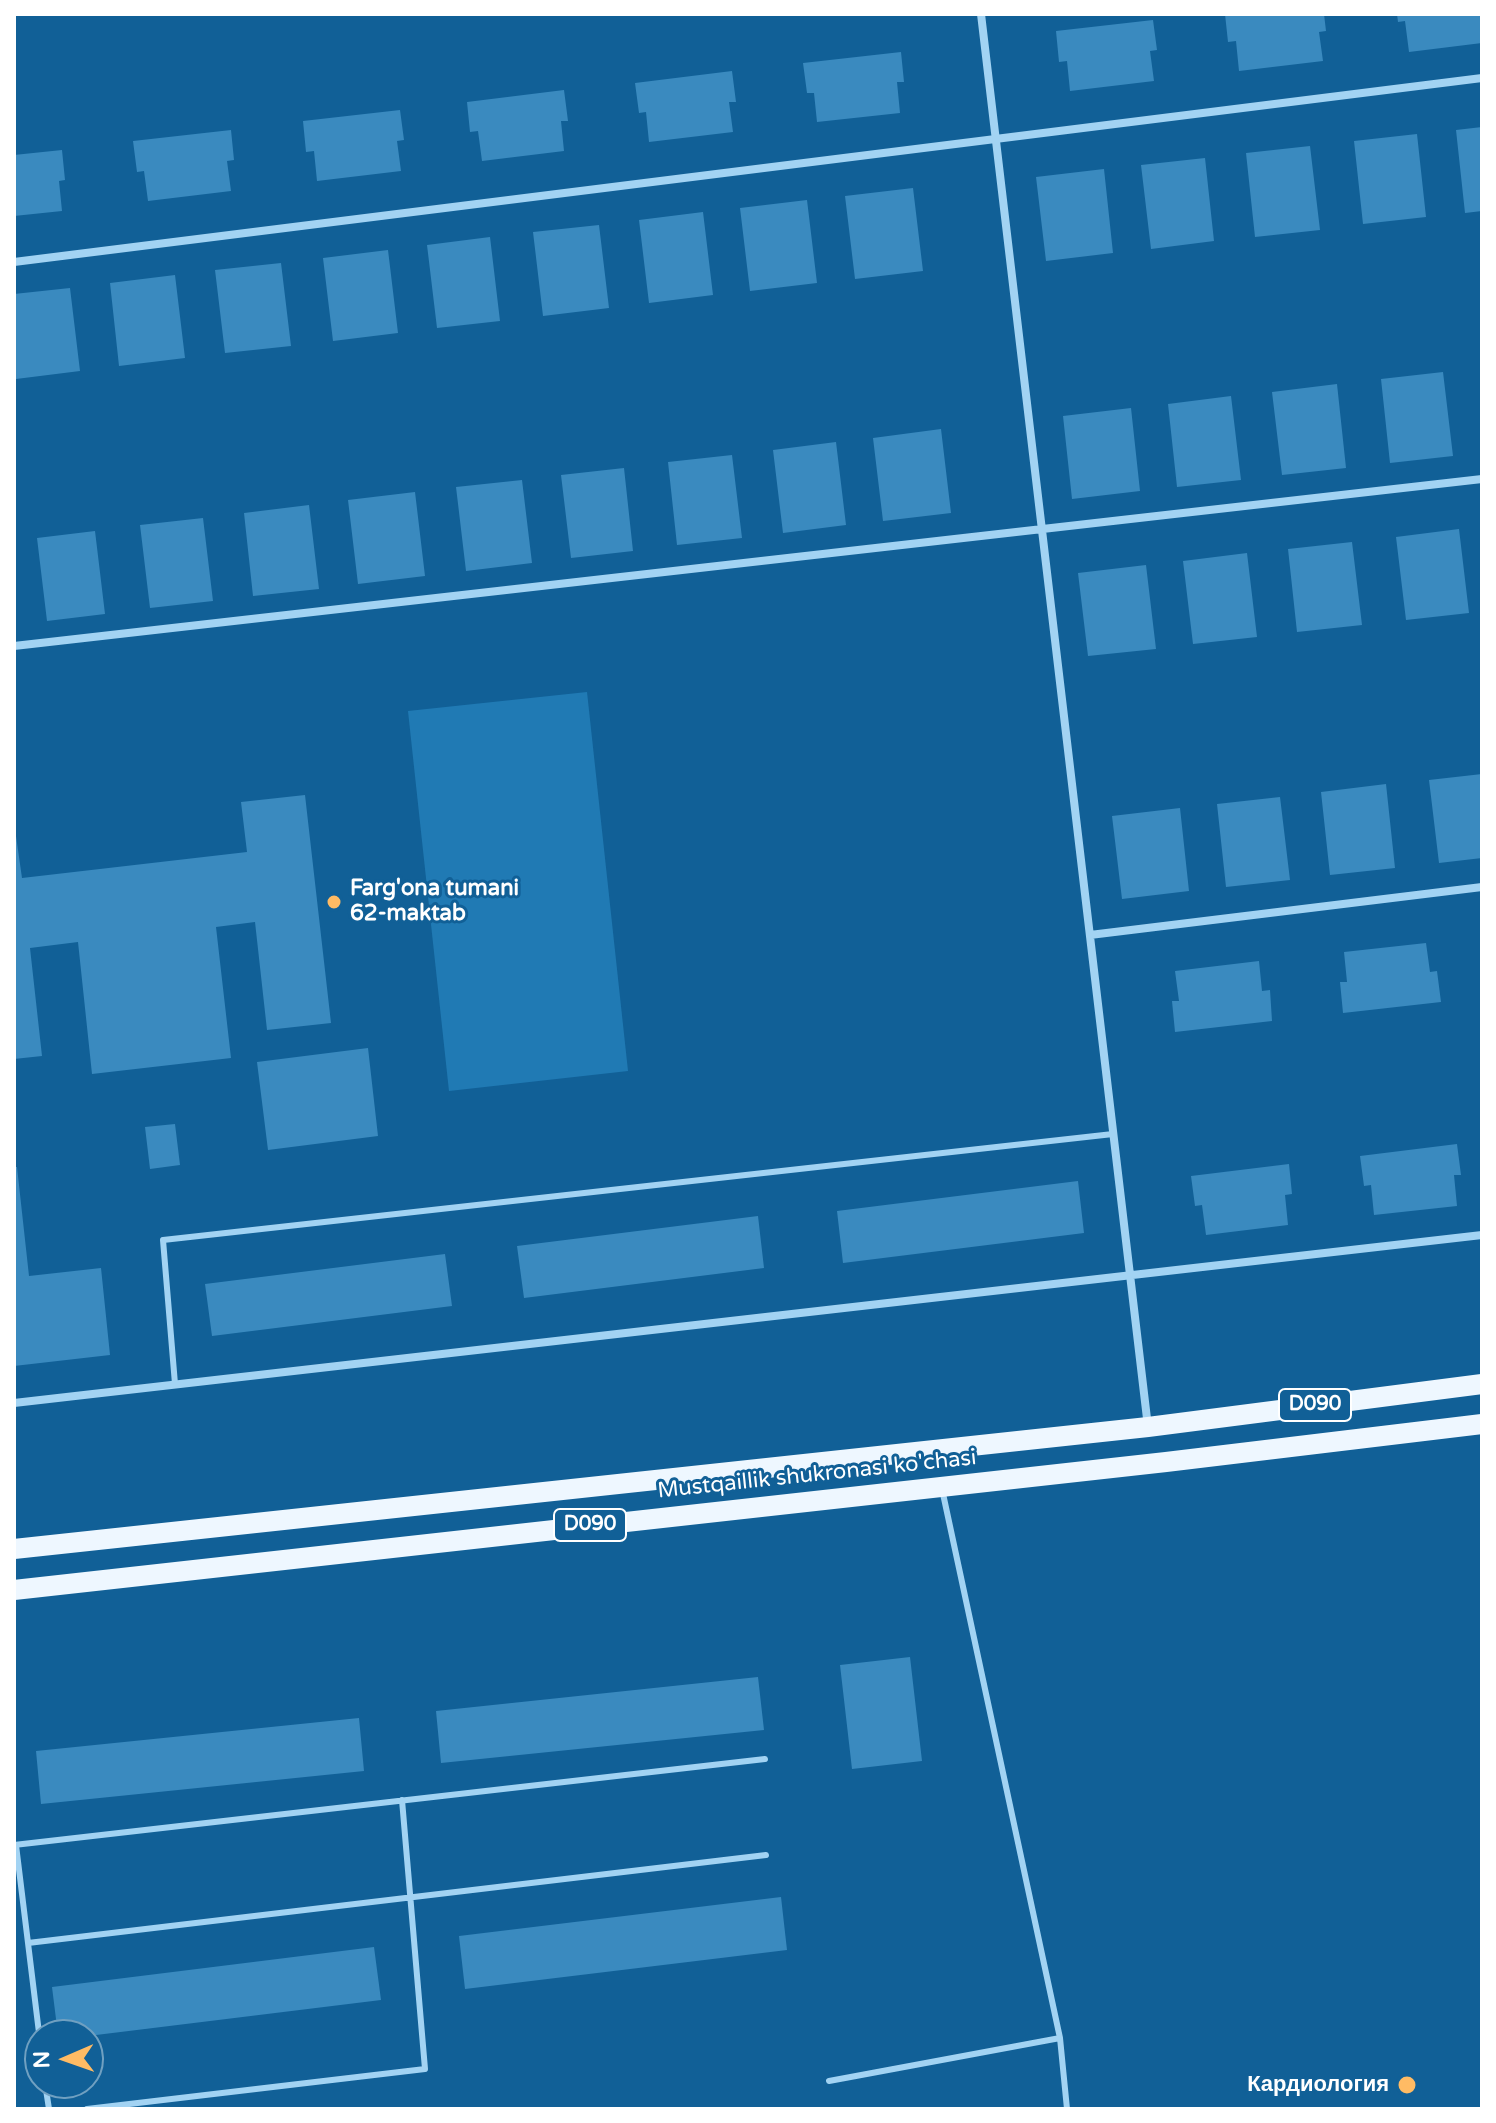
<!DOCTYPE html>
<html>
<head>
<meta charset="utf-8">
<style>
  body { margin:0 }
  #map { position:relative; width:1496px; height:2123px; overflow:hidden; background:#116097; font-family:"Varela Round",sans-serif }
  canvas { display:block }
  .frame { position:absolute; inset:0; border:16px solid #fff; pointer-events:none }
  .north { position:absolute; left:24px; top:2019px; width:80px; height:80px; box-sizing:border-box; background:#116097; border:2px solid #70a0c1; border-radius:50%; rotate:268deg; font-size:22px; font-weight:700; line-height:32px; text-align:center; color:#fff }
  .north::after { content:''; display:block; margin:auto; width:28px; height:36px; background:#ffbb64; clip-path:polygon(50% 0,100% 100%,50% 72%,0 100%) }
</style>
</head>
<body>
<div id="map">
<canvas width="1496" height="2123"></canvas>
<div class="frame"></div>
<div class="north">N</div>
</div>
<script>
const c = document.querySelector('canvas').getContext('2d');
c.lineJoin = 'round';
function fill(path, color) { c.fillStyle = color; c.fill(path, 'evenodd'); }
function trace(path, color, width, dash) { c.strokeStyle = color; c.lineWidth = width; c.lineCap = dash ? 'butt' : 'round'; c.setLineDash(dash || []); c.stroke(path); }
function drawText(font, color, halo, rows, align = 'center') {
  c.font = font + ' "Varela Round",sans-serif'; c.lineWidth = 6; c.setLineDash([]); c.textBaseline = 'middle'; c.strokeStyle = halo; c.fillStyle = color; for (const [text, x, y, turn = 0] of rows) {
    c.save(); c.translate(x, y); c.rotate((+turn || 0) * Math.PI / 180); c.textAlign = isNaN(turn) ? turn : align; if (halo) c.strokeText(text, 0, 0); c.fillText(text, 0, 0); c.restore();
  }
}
const green = new Path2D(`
  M587,692L628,1071L449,1091L408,711Z`);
const building = new Path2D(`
  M1225,14H1324L1326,31L1319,32L1323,61L1239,71L1236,41L1228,42Z
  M1397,14H1482V43L1409,52L1405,21L1398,22Z
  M1153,20L1157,50L1150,51L1154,81L1070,91L1067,61L1059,62L1056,31Z
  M901,52L904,82H897L900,113L817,122L814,93H807L803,63Z
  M732,71L736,102H729L733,132L649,142L646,112L639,113L635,83Z
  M564,90L568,121H561L564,151L482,161L478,131L470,132L467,102Z
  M400,110L404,140L397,141L401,171L317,181L314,151L306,152L303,121Z
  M1482,127V211L1465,213L1456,130Z
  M231,130L234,160L227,161L231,191L148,201L144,171L137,172L133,141Z
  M1417,134L1426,217L1363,224L1354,141Z
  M1310,146L1320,230L1255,237L1246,153Z
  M62,150L65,180L59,181L62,211L14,216V155Z
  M1205,158L1214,241L1151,249L1141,165Z
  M1104,169L1113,253L1046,261L1036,177Z
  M913,188L923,271L855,279L845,196Z
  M807,200L817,283L750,291L740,208Z
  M703,212L713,295L649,303L639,220Z
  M599,225L609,308L543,316L533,232Z
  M490,237L500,321L437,328L427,245Z
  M388,250L398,333L333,341L323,258Z
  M281,263L291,346L225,353L215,270Z
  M175,275L185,358L119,366L110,283Z
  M70,288L80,371L16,379L14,294Z
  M1443,372L1453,456L1390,463L1381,379Z
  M1337,384L1346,468L1282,475L1272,392Z
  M1231,396L1241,480L1177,487L1168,404Z
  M1131,408L1140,491L1072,499L1063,416Z
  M941,429L951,513L883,521L873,438Z
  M836,442L846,525L783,533L773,450Z
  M732,455L742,538L677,545L668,462Z
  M624,468L633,551L571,558L561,475Z
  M522,480L532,563L466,571L456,487Z
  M415,492L425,576L358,584L348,500Z
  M309,505L319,589L253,596L244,513Z
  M203,518L213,601L150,608L140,525Z
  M1459,529L1469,613L1406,620L1396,537Z
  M95,531L105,614L47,621L37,538Z
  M1352,542L1362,625L1297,632L1288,549Z
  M1247,553L1257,637L1193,644L1183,561Z
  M1146,565L1156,649L1088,656L1078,573Z
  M1482,774V858L1439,863L1429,780Z
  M1386,784L1395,868L1330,875L1321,792Z
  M305,795L331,1023L267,1030L255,922L216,927L231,1058L92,1074L78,942L30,948L42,1056L14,1059V822L22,878L247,852L241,802Z
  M1280,797L1290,880L1226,887L1217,804Z
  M1180,808L1189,891L1122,899L1112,816Z
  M1426,943L1430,972L1437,971L1441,1002L1343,1013L1340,982H1347L1344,952Z
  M1259,961L1262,991L1270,990L1272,1021L1175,1032L1172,1001H1179L1175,971Z
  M368,1048L378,1136L268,1150L257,1062Z
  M175,1124L180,1165L150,1169L145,1127Z
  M1457,1144L1461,1175H1454L1457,1206L1374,1215L1371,1185L1364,1186L1360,1156Z
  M1289,1164L1292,1194L1285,1195L1288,1225L1206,1235L1202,1205L1195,1206L1191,1176Z
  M14,1167H17L29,1276L101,1268L110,1355L14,1366Z
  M1078,1181L1084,1233L843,1263L837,1211Z
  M758,1216L764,1268L524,1298L517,1246Z
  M445,1254L452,1306L212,1336L205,1284Z
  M910,1657L922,1761L852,1769L840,1665Z
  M758,1677L764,1730L441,1763L436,1711Z
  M359,1718L364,1771L41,1804L36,1751Z
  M781,1897L787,1950L465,1989L459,1936Z
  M374,1947L381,2000L88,2036L58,2035L52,1987Z`);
const service = new Path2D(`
  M175,1384L163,1240L1113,1134
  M942,1489L1060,2038L1067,2109
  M14,1845L765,1759
  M16,1845L40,2041
  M28,1943L766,1855
  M829,2081L1060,2038
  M45,2083L49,2109
  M87,2109L425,2069L402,1800`);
const minor = new Path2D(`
  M981,14L1148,1427
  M14,262L1482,78
  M14,646L1482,479
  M1090,935L1482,887
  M14,1403L1482,1235`);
const primary = new Path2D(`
  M14,1549L1148,1427L1482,1384
  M14,1590L1166,1462L1482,1424`);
const markers = [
  [334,902,8,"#ffbb64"],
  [1407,2085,10,"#ffbb64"]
];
const shields = [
  [1315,1405,72],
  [590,1525,72]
];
const shieldNames = [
  ["D090",1315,1405],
  ["D090",590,1525]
];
const poiNames = [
  ["Farg'ona tumani",350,889],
  ["62-maktab",350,914],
  ["Кардиология",1389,2085,"right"]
];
const streetNames = [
  ["Mustqaillik shukronasi ko'chasi",817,1475,-6]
];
fill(green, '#207ab4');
fill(building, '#3a8abf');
trace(service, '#a2d3f3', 6);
trace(minor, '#a2d3f3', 8);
trace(primary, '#eef7ff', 20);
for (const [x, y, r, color] of markers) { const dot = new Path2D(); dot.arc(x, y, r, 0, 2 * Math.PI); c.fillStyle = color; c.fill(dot); trace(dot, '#116097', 3); }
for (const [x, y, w] of shields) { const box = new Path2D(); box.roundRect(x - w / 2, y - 16, w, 32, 6); c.fillStyle = '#116097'; c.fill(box); trace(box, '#fff', 2); }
drawText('bold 20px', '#fff', null, shieldNames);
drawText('bold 22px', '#fff', '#116097', poiNames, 'left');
drawText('22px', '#fff', '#116097', streetNames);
</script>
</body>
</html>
